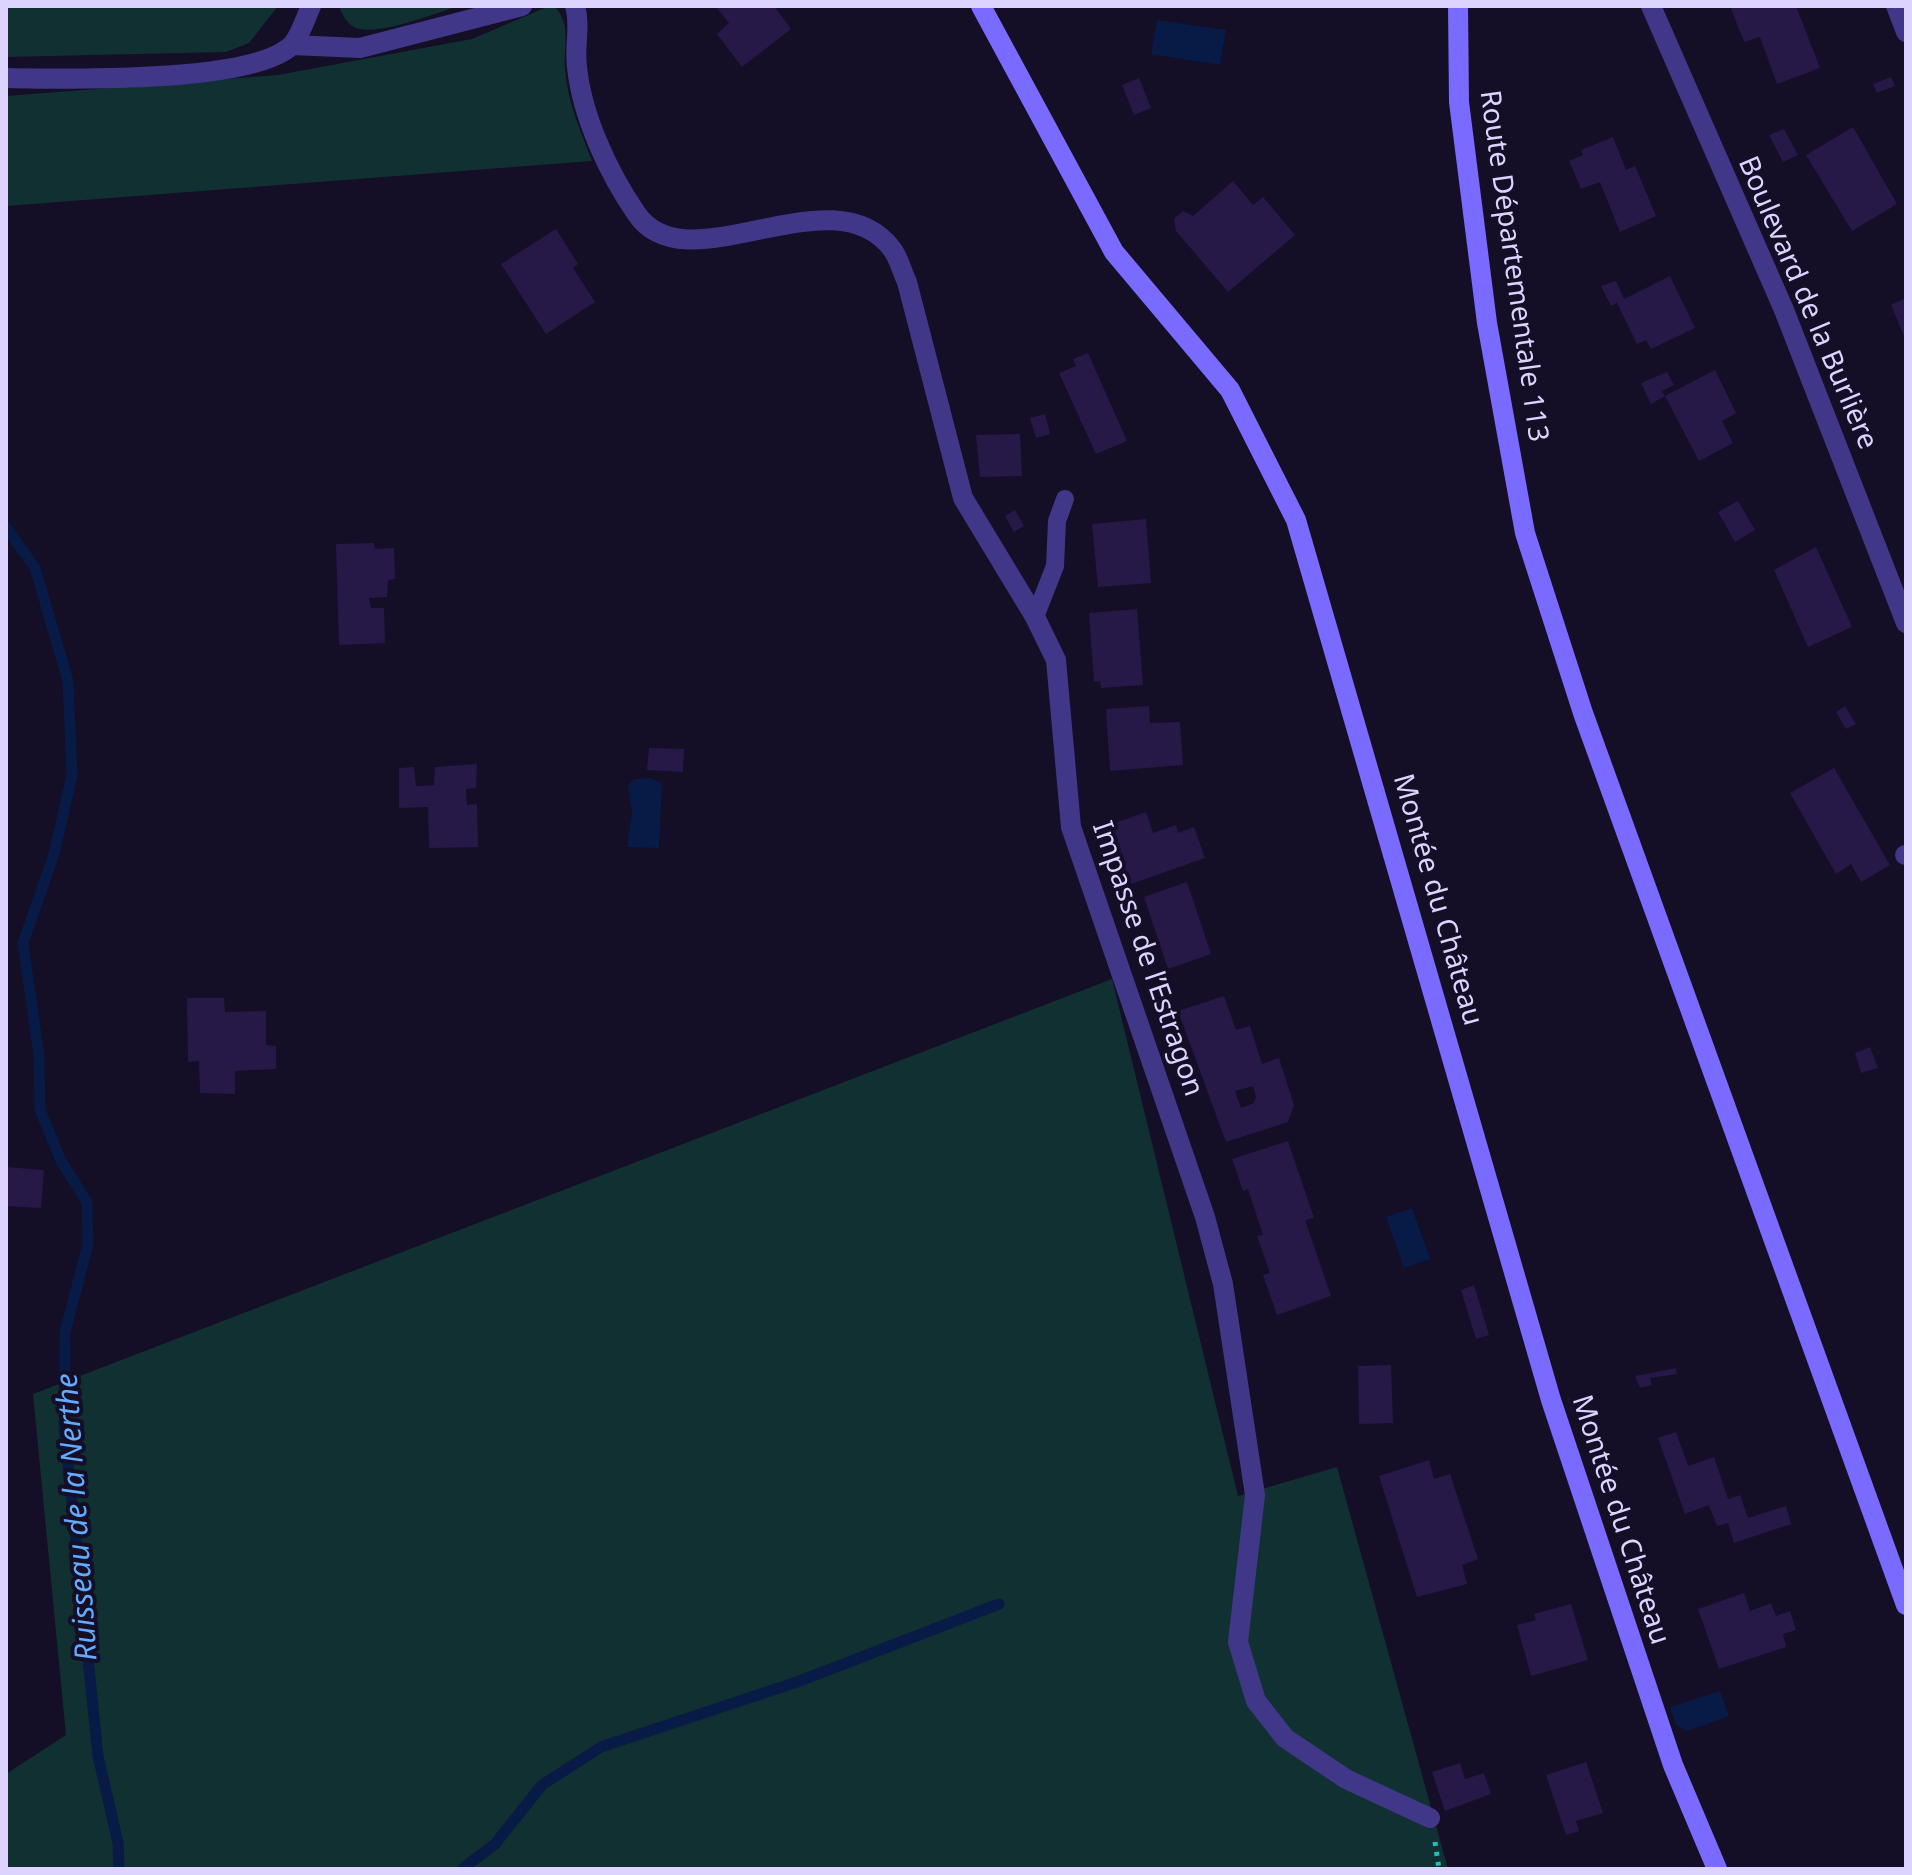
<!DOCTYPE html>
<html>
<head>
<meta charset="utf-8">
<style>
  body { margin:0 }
  #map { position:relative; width:1912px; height:1875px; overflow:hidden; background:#140e27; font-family:"Noto Sans",sans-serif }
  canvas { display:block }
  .frame { position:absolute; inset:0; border:8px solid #dcd4ff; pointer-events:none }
</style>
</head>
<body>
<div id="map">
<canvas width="1912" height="1875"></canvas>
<div class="frame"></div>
</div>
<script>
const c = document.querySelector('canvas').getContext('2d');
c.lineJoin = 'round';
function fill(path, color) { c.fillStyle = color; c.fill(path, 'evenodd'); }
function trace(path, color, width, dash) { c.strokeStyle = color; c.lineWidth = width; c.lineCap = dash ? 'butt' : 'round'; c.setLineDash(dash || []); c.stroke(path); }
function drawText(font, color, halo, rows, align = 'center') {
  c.font = font + ' "Noto Sans",sans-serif'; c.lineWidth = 8; c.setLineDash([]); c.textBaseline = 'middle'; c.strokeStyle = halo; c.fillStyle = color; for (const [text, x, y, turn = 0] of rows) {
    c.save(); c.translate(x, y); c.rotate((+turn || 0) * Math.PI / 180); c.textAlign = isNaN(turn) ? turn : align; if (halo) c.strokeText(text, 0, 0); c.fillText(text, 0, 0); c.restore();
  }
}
const green = new Path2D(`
  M6,6H278L249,43L226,52L6,57Z
  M459,6C436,13 374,38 354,27C346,23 343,15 339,7Z
  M547,7L556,8C572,27 563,48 565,69C567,101 581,132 592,161L6,206V96L278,75L472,39Z
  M1112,979L1238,1496L1337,1467L1448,1869H6V1774L66,1735L33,1394Z`);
const water = new Path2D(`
  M1157,20L1226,30L1220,65L1151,54Z
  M650,778L662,783L659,848L627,847L632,813L628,785L634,779Z
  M1412,1208L1430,1259L1404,1268L1386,1217Z
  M1720,1691L1729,1716L1687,1731L1676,1725L1670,1707Z`);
const stream = new Path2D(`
  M6,527L35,568L68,681L72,775L54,854L23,943L39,1056L40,1110L61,1161L87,1202L88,1244L65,1332L64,1426L98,1756L118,1843L119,1869
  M462,1869L495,1844L542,1785L601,1747L797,1682L999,1604`);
const building = new Path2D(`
  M715,6H774L791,29L742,67L717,34L729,23Z
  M1730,6H1796L1820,68L1777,84L1760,37L1744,42Z
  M1891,77L1895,86L1877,93L1873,84Z
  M1139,78L1151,108L1134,115L1122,85Z
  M1853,127L1897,204L1852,231L1806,155Z
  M1784,129L1798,155L1783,162L1769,135Z
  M1613,137L1626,170L1635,166L1656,216L1620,232L1600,182L1581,189L1569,161L1583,155L1581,150Z
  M1233,181L1253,205L1263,197L1295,235L1228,292L1176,231L1174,219L1183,211L1193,216Z
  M556,229L578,264L573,268L595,302L546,334L501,264Z
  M1670,276L1695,328L1651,349L1646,340L1637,344L1617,303L1611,306L1601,286L1616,281L1624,299Z
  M1906,298V341L1891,305Z
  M1088,353L1127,441L1096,454L1059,373L1076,366L1073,359Z
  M1715,370L1736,413L1722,421L1733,443L1699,461L1665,396L1651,404L1641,383L1667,372L1674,385L1662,391L1665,396Z
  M1045,414L1050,434L1036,438L1030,418Z
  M1020,434L1022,476L980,477L976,435Z
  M1738,501L1755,530L1735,542L1718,512Z
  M1015,510L1024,526L1014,532L1005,516Z
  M1146,519L1151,583L1098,587L1092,524Z
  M374,543L375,549L394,548L395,579L388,580L387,597L369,598L371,608H384L385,643L339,645L336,544Z
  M1816,547L1852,627L1808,647L1774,570Z
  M1137,609L1143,685L1101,688L1100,681L1094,682L1089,613Z
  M1149,706L1150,723L1180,722L1183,765L1110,771L1106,709Z
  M1845,706L1856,724L1846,729L1836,712Z
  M649,748L684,749L683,772L647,770Z
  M477,764L476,788L466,789L467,805L477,804L478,847L429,848L428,807L399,808V768L414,767L416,786L434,785L435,767Z
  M1834,768L1890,865L1861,882L1851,864L1836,874L1790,793Z
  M1146,812L1153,833L1176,825L1178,833L1194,827L1205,858L1128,885L1107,826Z
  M1187,882L1211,954L1168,969L1144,897Z
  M1224,996L1236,1030L1250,1026L1262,1064L1279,1058L1294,1105L1288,1122L1226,1142L1178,1011ZM1253,1086L1256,1097L1254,1103L1241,1108L1235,1091Z
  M187,998H224L225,1012L266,1011V1045L276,1046V1069L235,1071V1094L200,1093L199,1061L188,1062Z
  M1870,1047L1878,1068L1861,1073L1855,1053Z
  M1288,1141L1314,1218L1305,1220L1331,1296L1277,1315L1263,1275L1270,1273L1257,1236L1263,1235L1248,1189L1243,1191L1232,1159Z
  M6,1167L44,1170L41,1208L6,1206Z
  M1474,1285L1489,1335L1476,1339L1461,1290Z
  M1391,1365L1393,1423L1359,1424L1358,1366Z
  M1676,1368L1677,1374L1650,1378L1652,1385L1640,1388L1635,1376Z
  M1588,1393L1593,1409L1573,1415L1568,1399Z
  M1676,1432L1688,1466L1714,1457L1728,1499L1740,1495L1748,1518L1786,1506L1791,1524L1734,1543L1728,1523L1717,1526L1709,1505L1685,1514L1658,1438Z
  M1429,1460L1434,1479L1450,1474L1478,1559L1462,1565L1467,1584L1417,1597L1379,1476Z
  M1637,1558L1645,1559L1647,1580L1629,1581L1628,1567Z
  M1744,1593L1750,1611L1771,1603L1776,1616L1790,1611L1796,1630L1783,1634L1786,1647L1719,1669L1698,1609Z
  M1571,1604L1588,1660L1531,1676L1517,1625L1536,1620L1534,1614Z
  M1586,1762L1603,1813L1576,1821L1579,1831L1566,1835L1546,1775Z
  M1460,1763L1465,1779L1484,1773L1491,1794L1445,1811L1432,1772Z`);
const path = new Path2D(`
  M1435,1842L1439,1869`);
const lane = new Path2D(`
  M1035,617L1055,566L1057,521L1065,499`);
const street = new Path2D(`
  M575,6C581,26 574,46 577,67C582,116 608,172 636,213C686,289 832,169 892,249C899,258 902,272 907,282L963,498L1035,617L1056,660L1071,827L1205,1217L1223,1284L1255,1495L1238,1642L1256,1701L1285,1738L1346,1779L1430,1818
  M1651,6L1784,310L1906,623
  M1896,6L1906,32
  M292,45L360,48L522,6
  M6,78C64,79 252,84 292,45C300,36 306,17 311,6
  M1905,855H1906`);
const secondary = new Path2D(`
  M981,6L1114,252L1230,390L1296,520L1551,1400L1673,1765L1717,1869
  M1458,6L1459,102L1487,323L1525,533L1583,713L1906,1605`);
const streetNames = [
  ["Route Départementale 113",1513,266,82],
  ["Boulevard de la Burlière",1807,303,67],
  ["Montée du Château",1437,900,74],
  ["Impasse de l’Estragon",1147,959,71],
  ["Montée du Château",1620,1520,72]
];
const waterNames = [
  ["Ruisseau de la Nerthe",78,1517,-94]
];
fill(green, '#113031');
fill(water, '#081a46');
trace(stream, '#081a46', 11);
fill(building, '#261948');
trace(path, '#2abcbd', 5, [4, 6]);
trace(lane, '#403788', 18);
trace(street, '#403788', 20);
trace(secondary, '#796bff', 20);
drawText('28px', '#dcd4ff', '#140e27', streetNames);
drawText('italic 30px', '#62abff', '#140e27', waterNames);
</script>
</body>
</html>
